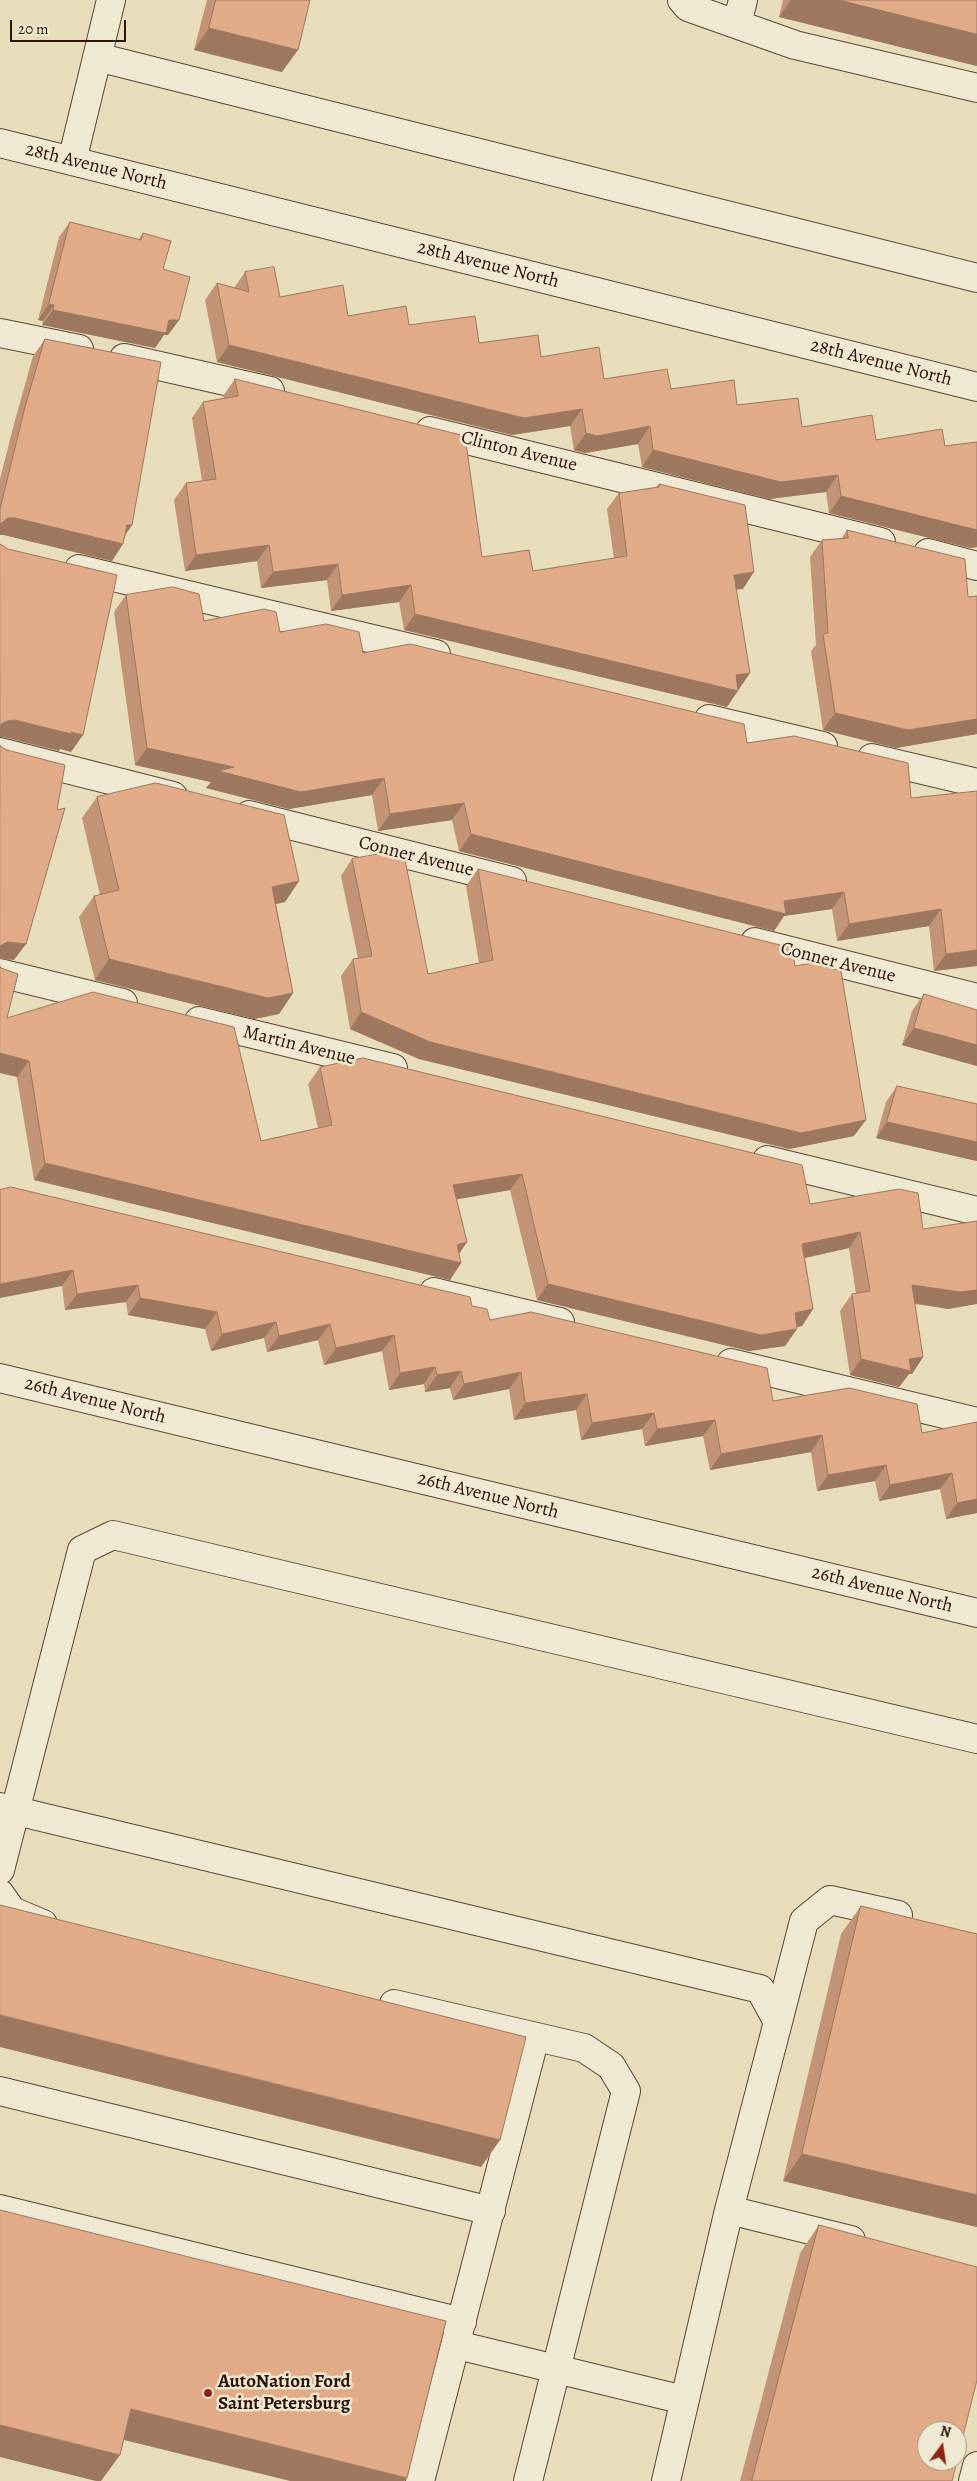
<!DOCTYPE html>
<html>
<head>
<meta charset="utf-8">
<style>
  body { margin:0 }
  #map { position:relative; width:977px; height:2481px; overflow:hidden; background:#e7ddbb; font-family:Alegreya,serif }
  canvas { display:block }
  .north { position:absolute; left:917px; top:2421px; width:50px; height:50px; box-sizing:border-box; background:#efe9d3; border:1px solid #a29381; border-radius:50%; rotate:14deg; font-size:14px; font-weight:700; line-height:20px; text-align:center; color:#2e1307 }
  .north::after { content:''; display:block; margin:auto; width:18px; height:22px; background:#8f2418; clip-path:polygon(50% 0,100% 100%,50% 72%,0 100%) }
  .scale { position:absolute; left:10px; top:20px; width:116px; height:22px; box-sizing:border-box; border:2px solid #2e1307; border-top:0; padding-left:6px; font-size:15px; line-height:18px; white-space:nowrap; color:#2e1307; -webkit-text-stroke:4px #efe9d3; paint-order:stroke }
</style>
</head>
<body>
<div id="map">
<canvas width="977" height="2481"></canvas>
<div class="north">N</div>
<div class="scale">20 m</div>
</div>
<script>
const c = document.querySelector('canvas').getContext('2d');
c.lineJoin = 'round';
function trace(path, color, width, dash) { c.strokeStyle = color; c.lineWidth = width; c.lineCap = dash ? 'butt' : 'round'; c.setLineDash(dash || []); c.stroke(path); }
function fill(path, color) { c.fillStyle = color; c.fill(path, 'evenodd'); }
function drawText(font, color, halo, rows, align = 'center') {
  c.font = font + ' Alegreya,serif'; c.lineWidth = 5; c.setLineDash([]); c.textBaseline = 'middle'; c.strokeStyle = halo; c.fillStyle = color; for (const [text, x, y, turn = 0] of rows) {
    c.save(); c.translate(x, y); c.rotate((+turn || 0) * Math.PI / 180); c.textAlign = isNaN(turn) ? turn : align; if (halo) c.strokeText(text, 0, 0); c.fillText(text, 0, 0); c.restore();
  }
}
const minor = new Path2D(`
  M682,0L688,7L795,45L977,88
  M737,24L743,0
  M97,57L977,278
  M0,143L977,387
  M72,161L111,0
  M0,333L79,349
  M124,358L270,391
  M430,431L881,542
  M928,553L977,566
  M79,569L436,654
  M709,719L823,746
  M0,752L173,796
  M872,758L977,783
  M249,815L512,881
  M755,942L977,998
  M0,973L123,1003
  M199,1021L393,1068
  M767,1160L977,1211
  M434,1292L560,1322
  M731,1363L977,1422
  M0,1378L977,1613
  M0,1807L760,1989L778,2022L729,2210L666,2481
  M0,1870L82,1550L113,1535L977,1739
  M0,1894L12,1911L43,1924
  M394,2004L584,2048L611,2066L626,2091L528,2481
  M778,2022L804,1921L830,1900L898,1915
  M0,2091L491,2211
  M0,2209L462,2322
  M729,2210L851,2240
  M457,2345L684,2400
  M420,2481L535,2037
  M973,2481L977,2466`);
const wall = new Path2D(`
  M207,0H310L282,72L194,50Z
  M783,0H977V66L779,17Z
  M70,222L138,240L143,233L163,269L179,320L168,335H164L155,348L42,325L43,321L38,320L59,237Z
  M245,272L280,297L348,316L409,325L479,343L541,357L604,379L671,389L737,405L802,427L876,440L945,446L977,442V547L970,548L829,513L826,492L769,499L642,467L638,444L585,453L574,450L570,426L512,435L217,362L205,300L217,283L234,288Z
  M45,339L132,525L126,534L112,561L4,535H0V479L14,424L33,356Z
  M235,379L482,557L533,571L614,559L607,509L619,493L656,487L659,484L743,589H736L738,689L727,707L404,630L399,602L331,611L327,580L261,588L257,561L185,571L174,500L186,483L202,481L192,418L203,402L224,398L223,396Z
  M847,530L968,597L977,596V734L896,748L823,730L811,651L816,645L810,557L822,540L841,539Z
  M126,595L204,621L280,632L363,653L747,743L911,798L977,966L934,971L929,926L837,941L832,909L784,916L774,931L459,851L452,820L378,831L372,795L289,809L206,788L211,782L135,765L114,612Z
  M97,797L299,881L285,902L276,904L293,993L279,1014L254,1019L95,980L79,917L94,896L100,895L82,818Z
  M352,859L428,974L479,963L466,886L478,869L795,966L854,1136L789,1149L419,1059L350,1029L341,976L353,959L358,958L341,876Z
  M924,994L977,1010V1066L902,1045L912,1011Z
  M7,1018L261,1141L318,1128L308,1084L320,1067L810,1204L923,1229L949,1309L915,1304L923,1357L912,1374H909L899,1387L850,1375L840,1311L852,1294H856L849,1248L805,1258L813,1309L802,1326L797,1327L785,1346L749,1351L537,1300L510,1190L457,1199L467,1242L459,1254L461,1263L450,1280L34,1180Z
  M897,1086L977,1104V1161L876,1138L886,1102Z
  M0,1190L472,1306L490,1320L773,1401L922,1433L977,1422V1513L946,1519L940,1489L879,1501L875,1481L817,1491L811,1452L710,1470L703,1436L645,1446L642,1429L581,1440L576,1410L514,1420L509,1389L453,1400L450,1388L425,1392L424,1384L389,1390L382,1351L324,1365L318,1340L267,1352L264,1338L211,1351L205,1329L128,1315L126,1302L65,1310L62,1286Z
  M861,1906L977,1934V2227L783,2181L841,1934Z
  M819,2225L952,2481H740L800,2253Z`);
const shadedWall = new Path2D(`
  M791,0H839L977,34V66L779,17Z
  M209,28L298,50L282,72L194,50Z
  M49,304L54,305L43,321L38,320Z
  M53,310L169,320H179L168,335H164L155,348L42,325Z
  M229,345L582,409L570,426L512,435L217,362Z
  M650,426L638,444L585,453L574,450L586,433Z
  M653,450L838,475L826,492L769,499L642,467Z
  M841,496L977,530V547L970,548L829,513Z
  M8,518H15L123,544L112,561L4,535H0V523Z
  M127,525H132L120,542Z
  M269,545L257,561L185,571L196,555Z
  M338,564L327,580L261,588L273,572Z
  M754,572L743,589L722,591L734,575Z
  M411,585L399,602L331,611L342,595Z
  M415,614L736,675L750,673L727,707L404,630Z
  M835,713L977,719V734L896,748L823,730Z
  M15,720L71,732L83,735L71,752L60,749L59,751L3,737H0V725L1,724L7,721Z
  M147,748L384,778L372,795L289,809L206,788L211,782L135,765Z
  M464,803L452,820L378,831L390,814Z
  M471,834L844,892L832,909L784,916L774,931L459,851Z
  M299,881L285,902L258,908L272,887Z
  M941,909L929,926L837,941L849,924Z
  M7,942L26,944L14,960L0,959V946Z
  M977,950V966L934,971L946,954Z
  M109,959L293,993L279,1014L254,1019L95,980Z
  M361,1012L866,1120L854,1136L789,1149L419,1059L350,1029Z
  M914,1028L977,1045V1066L902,1045Z
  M0,1053L29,1061L17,1077L0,1073Z
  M887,1122L977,1142V1161L876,1138Z
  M45,1163L457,1245L467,1242L455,1259L461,1263L450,1280L34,1180Z
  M522,1174L510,1190L442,1202L453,1185Z
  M860,1232L849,1248L791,1261L802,1244Z
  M73,1270L62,1286L0,1298V1284Z
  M548,1284L797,1329L785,1346L749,1351L537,1300Z
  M138,1285L126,1302L65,1310L77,1294Z
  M912,1285L977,1290V1304L949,1309L901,1301Z
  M140,1298L217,1312L205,1329L128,1315Z
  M813,1309L802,1326L783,1329L795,1313Z
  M276,1322L264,1338L211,1351L222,1334Z
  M330,1324L318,1340L267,1352L279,1336Z
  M394,1335L382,1351L324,1365L336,1348Z
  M923,1357L912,1374H909L899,1387L850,1375L861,1359H909Z
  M435,1367L424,1384L389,1390L400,1373Z
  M461,1371L450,1388L425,1392L437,1375Z
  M521,1372L509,1389L453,1400L464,1384Z
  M587,1394L576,1410L514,1420L525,1403Z
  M654,1413L642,1429L581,1440L592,1423Z
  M715,1420L703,1436L645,1446L657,1429Z
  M822,1435L811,1452L710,1470L721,1454Z
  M886,1465L875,1481L817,1491L828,1475Z
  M952,1473L940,1489L879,1501L890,1485Z
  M977,1499V1513L946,1519L957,1503Z
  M0,2015L500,2140L481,2167L0,2047Z
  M802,2154L977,2195V2227L783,2181Z
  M131,2409L407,2478L404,2481H290L112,2437Z
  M0,2425L120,2455L101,2481H96L0,2457Z`);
const building = new Path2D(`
  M216,0H310L298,50L209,28Z
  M839,0H977V34Z
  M70,222L141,240L143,233L171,241L163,269L190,277L179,320H169L166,333L53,310L54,305L49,304Z
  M274,267L280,297L343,285L348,316L406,306L409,325L475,316L479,343L538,335L541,357L599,347L604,379L667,369L671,389L734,380L737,405L798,398L802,427L872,415L876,440L942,429L945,446L977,442V530L841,496L838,475L781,482L653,450L650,426L597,436L586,433L582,409L524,418L229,345L217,283L249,292L245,272Z
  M45,339L161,362L132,525H127L123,544L15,518H8L0,524V509L25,407Z
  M235,379L465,436L482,557L529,550L533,571L627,556L619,493L659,487V484L745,505L754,572L734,575L750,673L736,675L738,691L415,614L411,585L342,595L338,564L273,572L269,545L196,555L186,483L216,479L203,402L238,396Z
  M847,530L965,559L968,597L977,596V719L908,730L835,713L823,634L828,633L822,540L848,538Z
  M0,544L8,549L117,575L83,735L71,732V734L15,720L7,721L1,724L0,726Z
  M173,587L199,594L204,621L264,609L276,612L280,632L326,624L359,632L363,653L410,644L744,724L747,743L794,736L908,763L911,798L977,791V950L946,954L941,909L849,924L844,892L784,901L786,914L471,834L464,803L390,814L384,778L301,792L218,771L234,767L147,748L126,595Z
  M0,745L1,747L7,750L65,765L57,810L65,808L26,944L7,942L0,946Z
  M156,783L284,815L299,881L272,887L293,993L268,998L109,959L94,896L119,890L97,797Z
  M403,850L428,974L493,960L478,869L792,948L795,966L813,963L841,971L866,1120L801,1133L430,1042L361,1012L353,959L372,956L352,859Z
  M0,966L1,968L18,974L7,1018L93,992L234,1027L261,1141L332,1125L320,1067L363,1058L802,1165L810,1204L899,1189L918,1193L923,1229L977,1221V1290L960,1292L912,1285L923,1357L909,1359L911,1371L861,1359L852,1294L870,1291L860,1232L802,1244L813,1309L795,1313L797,1329L761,1335L548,1284L522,1174L453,1185L467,1242L457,1245L461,1263L45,1163L29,1061L0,1053Z
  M924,994L977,1010V1045L914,1028Z
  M897,1086L977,1104V1142L887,1122Z
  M11,1187L470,1297L472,1306L487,1309L490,1320L531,1312L767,1368L773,1401L849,1388L917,1404L922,1433L977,1422V1499L957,1503L952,1473L890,1485L886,1465L828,1475L822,1435L721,1454L715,1420L657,1429L654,1413L592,1423L587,1394L525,1403L521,1372L464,1384L461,1371L437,1375L435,1367L400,1373L394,1335L336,1348L330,1324L279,1336L276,1322L222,1334L217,1312L140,1298L138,1285L77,1294L73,1270L0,1284V1190Z
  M0,1905L526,2037L500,2140L0,2015Z
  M861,1906L977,1934V2195L802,2154Z
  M0,2210L446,2321L407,2478L131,2409L120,2455L0,2425Z
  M819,2225L977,2267V2380L957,2460V2431H927V2461H957L952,2481H752Z`);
const markers = [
  [208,2393,5,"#8f2418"]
];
const streetNames = [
  ["28th Avenue North",96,167,14],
  ["28th Avenue North",488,265,14],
  ["28th Avenue North",881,363,14],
  ["Clinton Avenue",519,452,14],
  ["Conner Avenue",416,857,14],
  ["Conner Avenue",838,963,14],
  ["Martin Avenue",299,1046,14],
  ["26th Avenue North",95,1401,14],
  ["26th Avenue North",488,1496,14],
  ["26th Avenue North",882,1590,14]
];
const poiNames = [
  ["AutoNation Ford",218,2382],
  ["Saint Petersburg",218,2404]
];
trace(minor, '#5c4634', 30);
trace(minor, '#efe9d3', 28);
fill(wall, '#c29374');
fill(shadedWall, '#9e785e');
fill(building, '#e1ab87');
trace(building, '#9e785e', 1);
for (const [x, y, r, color] of markers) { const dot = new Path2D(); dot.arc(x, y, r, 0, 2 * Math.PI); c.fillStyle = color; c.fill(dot); trace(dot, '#efe9d3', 2); }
drawText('19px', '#2e1307', '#efe9d3', streetNames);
drawText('bold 19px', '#2e1307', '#efe9d3', poiNames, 'left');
</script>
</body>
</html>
